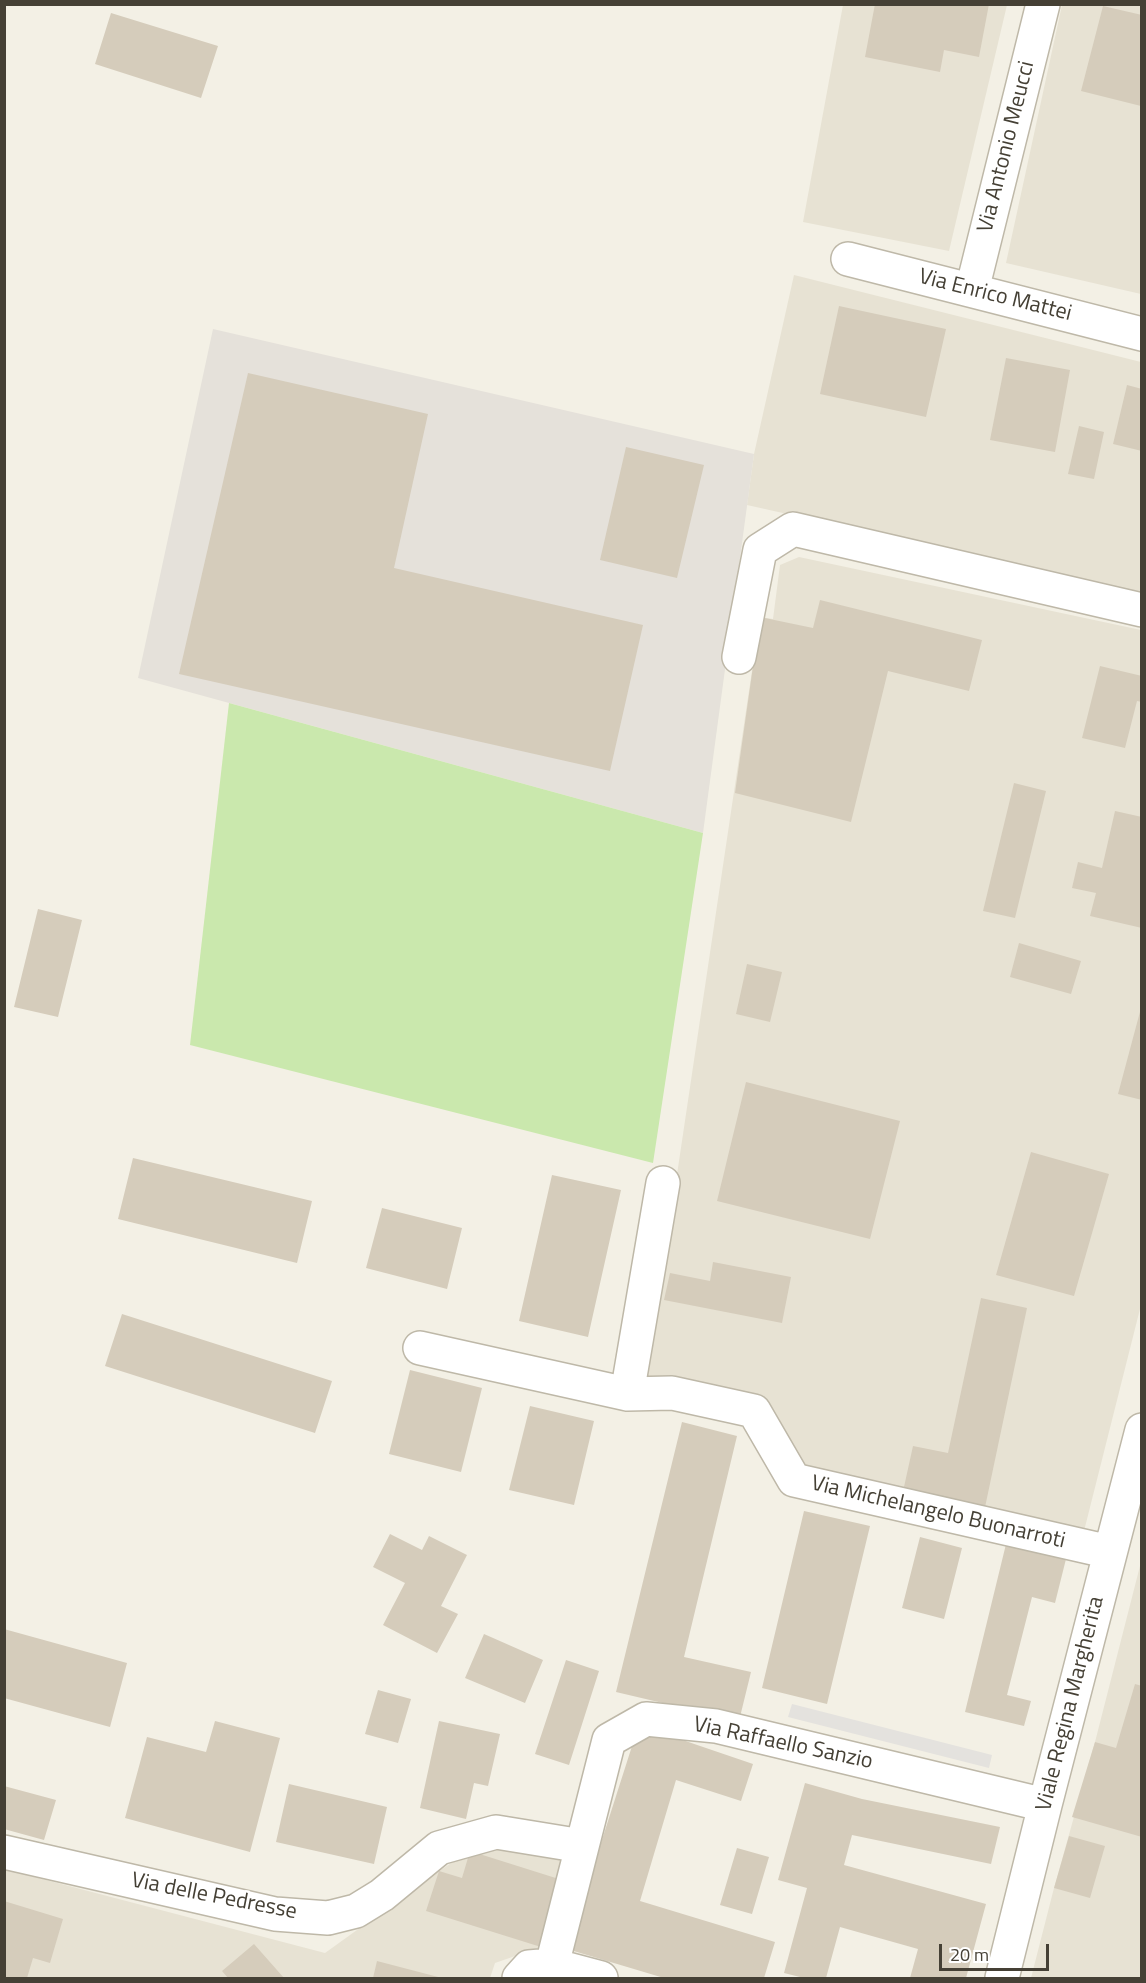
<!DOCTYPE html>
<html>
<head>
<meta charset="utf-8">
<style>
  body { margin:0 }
  #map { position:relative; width:1146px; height:1983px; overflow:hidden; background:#f3f0e5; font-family:"Titillium Web",sans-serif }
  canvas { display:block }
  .frame { position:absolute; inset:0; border:6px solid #454035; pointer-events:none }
  .scale { position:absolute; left:939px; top:1944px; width:110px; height:27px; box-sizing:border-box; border:3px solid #454035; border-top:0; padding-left:8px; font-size:18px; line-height:21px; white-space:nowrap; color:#454035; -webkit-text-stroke:4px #fff; paint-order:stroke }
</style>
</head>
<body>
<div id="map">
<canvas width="1146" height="1983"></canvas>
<div class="frame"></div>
<div class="scale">20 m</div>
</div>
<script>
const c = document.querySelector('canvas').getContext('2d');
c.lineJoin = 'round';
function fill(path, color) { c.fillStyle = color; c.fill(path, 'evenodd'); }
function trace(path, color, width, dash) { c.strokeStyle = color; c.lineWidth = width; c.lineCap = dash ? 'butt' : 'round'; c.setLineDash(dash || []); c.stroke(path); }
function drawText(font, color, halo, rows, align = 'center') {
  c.font = font + ' "Titillium Web",sans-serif'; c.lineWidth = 5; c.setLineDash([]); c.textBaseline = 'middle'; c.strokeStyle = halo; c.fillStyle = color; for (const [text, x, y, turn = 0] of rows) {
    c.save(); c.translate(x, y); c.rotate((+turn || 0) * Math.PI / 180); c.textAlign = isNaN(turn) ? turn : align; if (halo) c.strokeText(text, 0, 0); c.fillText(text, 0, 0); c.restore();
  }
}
const residential = new Path2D(`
  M843,5H1007L949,251L803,222Z
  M1062,5H1141V294L1006,263Z
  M794,275L1141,362V593L747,505L754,454Z
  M799,557L1141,630V1305L1083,1535L807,1474L763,1399L647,1376L760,617L773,619L780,565Z
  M1141,1562V1978H1031L1054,1888L1095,1742Z
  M495,1845L564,1861L541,1947L495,1963L490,1978H5L4,1869L325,1953L439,1871L470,1851Z`);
const industrial = new Path2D(`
  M213,329L754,454L703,833L138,678Z`);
const green = new Path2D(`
  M229,703L703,833L653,1163L190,1045Z`);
const parking = new Path2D(`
  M792,1704L992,1755L989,1768L788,1717Z`);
const building = new Path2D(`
  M875,4H989L979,57L944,50L940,72L865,57Z
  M1103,6L1142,15L1141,106L1081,91Z
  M111,13L218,46L201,98L95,64Z
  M839,306L946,329L926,417L820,394Z
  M1006,358L1070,370L1055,452L990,440Z
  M248,373L428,414L394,568L643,625L610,771L179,674Z
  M1127,385L1142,389V451L1113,444Z
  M1079,426L1104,432L1094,479L1068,474Z
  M626,447L704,465L677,578L600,560Z
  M820,600L982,640L969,691L888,671L851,822L735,793L760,617L813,628Z
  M1100,666L1142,676V702L1137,701L1125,748L1082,738Z
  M1014,783L1046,791L1015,918L983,911Z
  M1115,811L1142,817V928L1090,916L1096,893L1072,888L1078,862L1102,868Z
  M38,909L82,920L58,1017L14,1007Z
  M1019,943L1081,961L1071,994L1010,977Z
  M747,964L782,972L770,1022L736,1014Z
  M1141,1008H1142V1100L1118,1094Z
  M746,1082L900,1121L870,1239L717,1201Z
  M1031,1152L1109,1174L1074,1296L996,1275Z
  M133,1158L312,1201L297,1263L118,1219Z
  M552,1175L621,1190L588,1337L519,1321Z
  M382,1208L462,1228L447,1289L366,1268Z
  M713,1262L791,1277L782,1323L664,1300L670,1273L710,1281Z
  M981,1298L1027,1308L984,1512L902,1496L913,1446L948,1453Z
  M122,1314L332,1381L315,1433L105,1366Z
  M410,1370L482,1388L461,1472L389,1454Z
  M530,1406L594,1421L574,1505L509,1490Z
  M682,1422L737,1436L684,1657L751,1672L739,1721L616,1692Z
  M804,1511L870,1526L827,1704L762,1688Z
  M390,1534L422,1550L429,1536L467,1555L441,1606L458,1614L437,1653L383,1625L405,1583L373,1567Z
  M920,1537L962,1548L944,1619L902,1608Z
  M1007,1540L1067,1555L1055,1603L1032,1597L1007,1695L1031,1701L1024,1726L965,1712Z
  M4,1629L127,1663L110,1727L4,1698Z
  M484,1634L543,1660L525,1703L465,1678Z
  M566,1660L599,1671L569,1765L535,1754Z
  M1135,1684L1142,1686V1837L1072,1817L1095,1742L1116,1748Z
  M378,1690L411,1699L398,1743L365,1734Z
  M215,1721L280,1738L250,1852L125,1818L147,1737L206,1752Z
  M439,1721L500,1734L488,1786L474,1783L466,1819L420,1808Z
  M662,1733L753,1764L741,1801L676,1780L640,1901L775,1942L764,1978H664L567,1949L633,1743Z
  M805,1783L862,1799L1000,1827L991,1864L852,1835L844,1865L986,1904L966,1978H910L918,1949L840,1927L826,1978H804L784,1973L807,1888L778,1880Z
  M289,1784L387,1807L374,1864L276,1842Z
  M4,1786L56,1800L44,1840L4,1829Z
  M1069,1836L1105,1846L1090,1898L1054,1888Z
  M737,1848L769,1857L752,1914L720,1905Z
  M470,1851L562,1880L541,1947L426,1911L439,1871L462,1878Z
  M4,1901L63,1919L50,1963L33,1958L27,1978H4Z
  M254,1944L284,1978H228L222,1971Z
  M377,1961L442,1978H373Z`);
const minor = new Path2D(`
  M848,259L1142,334
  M972,290L1043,4
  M739,657L760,550L793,529L1142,610
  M663,1183L627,1394L672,1393L754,1411L794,1480L1110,1552
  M420,1348L627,1394
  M4,1852L275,1914L328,1918L356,1911L382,1895L439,1848L496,1832L582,1846
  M552,1965L601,1978
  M519,1978L529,1967L552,1965L609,1740L646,1719L716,1726L1045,1805
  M1002,1978L1045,1805L1142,1430`);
const streetNames = [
  ["Via Antonio Meucci",1007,147,-76],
  ["Via Enrico Mattei",995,296,14],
  ["Via Michelangelo Buonarroti",938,1513,13],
  ["Viale Regina Margherita",1071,1704,-76],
  ["Via Raffaello Sanzio",783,1744,12],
  ["Via delle Pedresse",214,1897,11]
];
fill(residential, '#e7e2d3');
fill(industrial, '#e5e1da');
fill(green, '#cae8ad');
fill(parking, '#e4e2de');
fill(building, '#d5ccbb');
trace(minor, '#beb8a8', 36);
trace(minor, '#fff', 33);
drawText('22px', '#454035', '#fff', streetNames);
</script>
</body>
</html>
